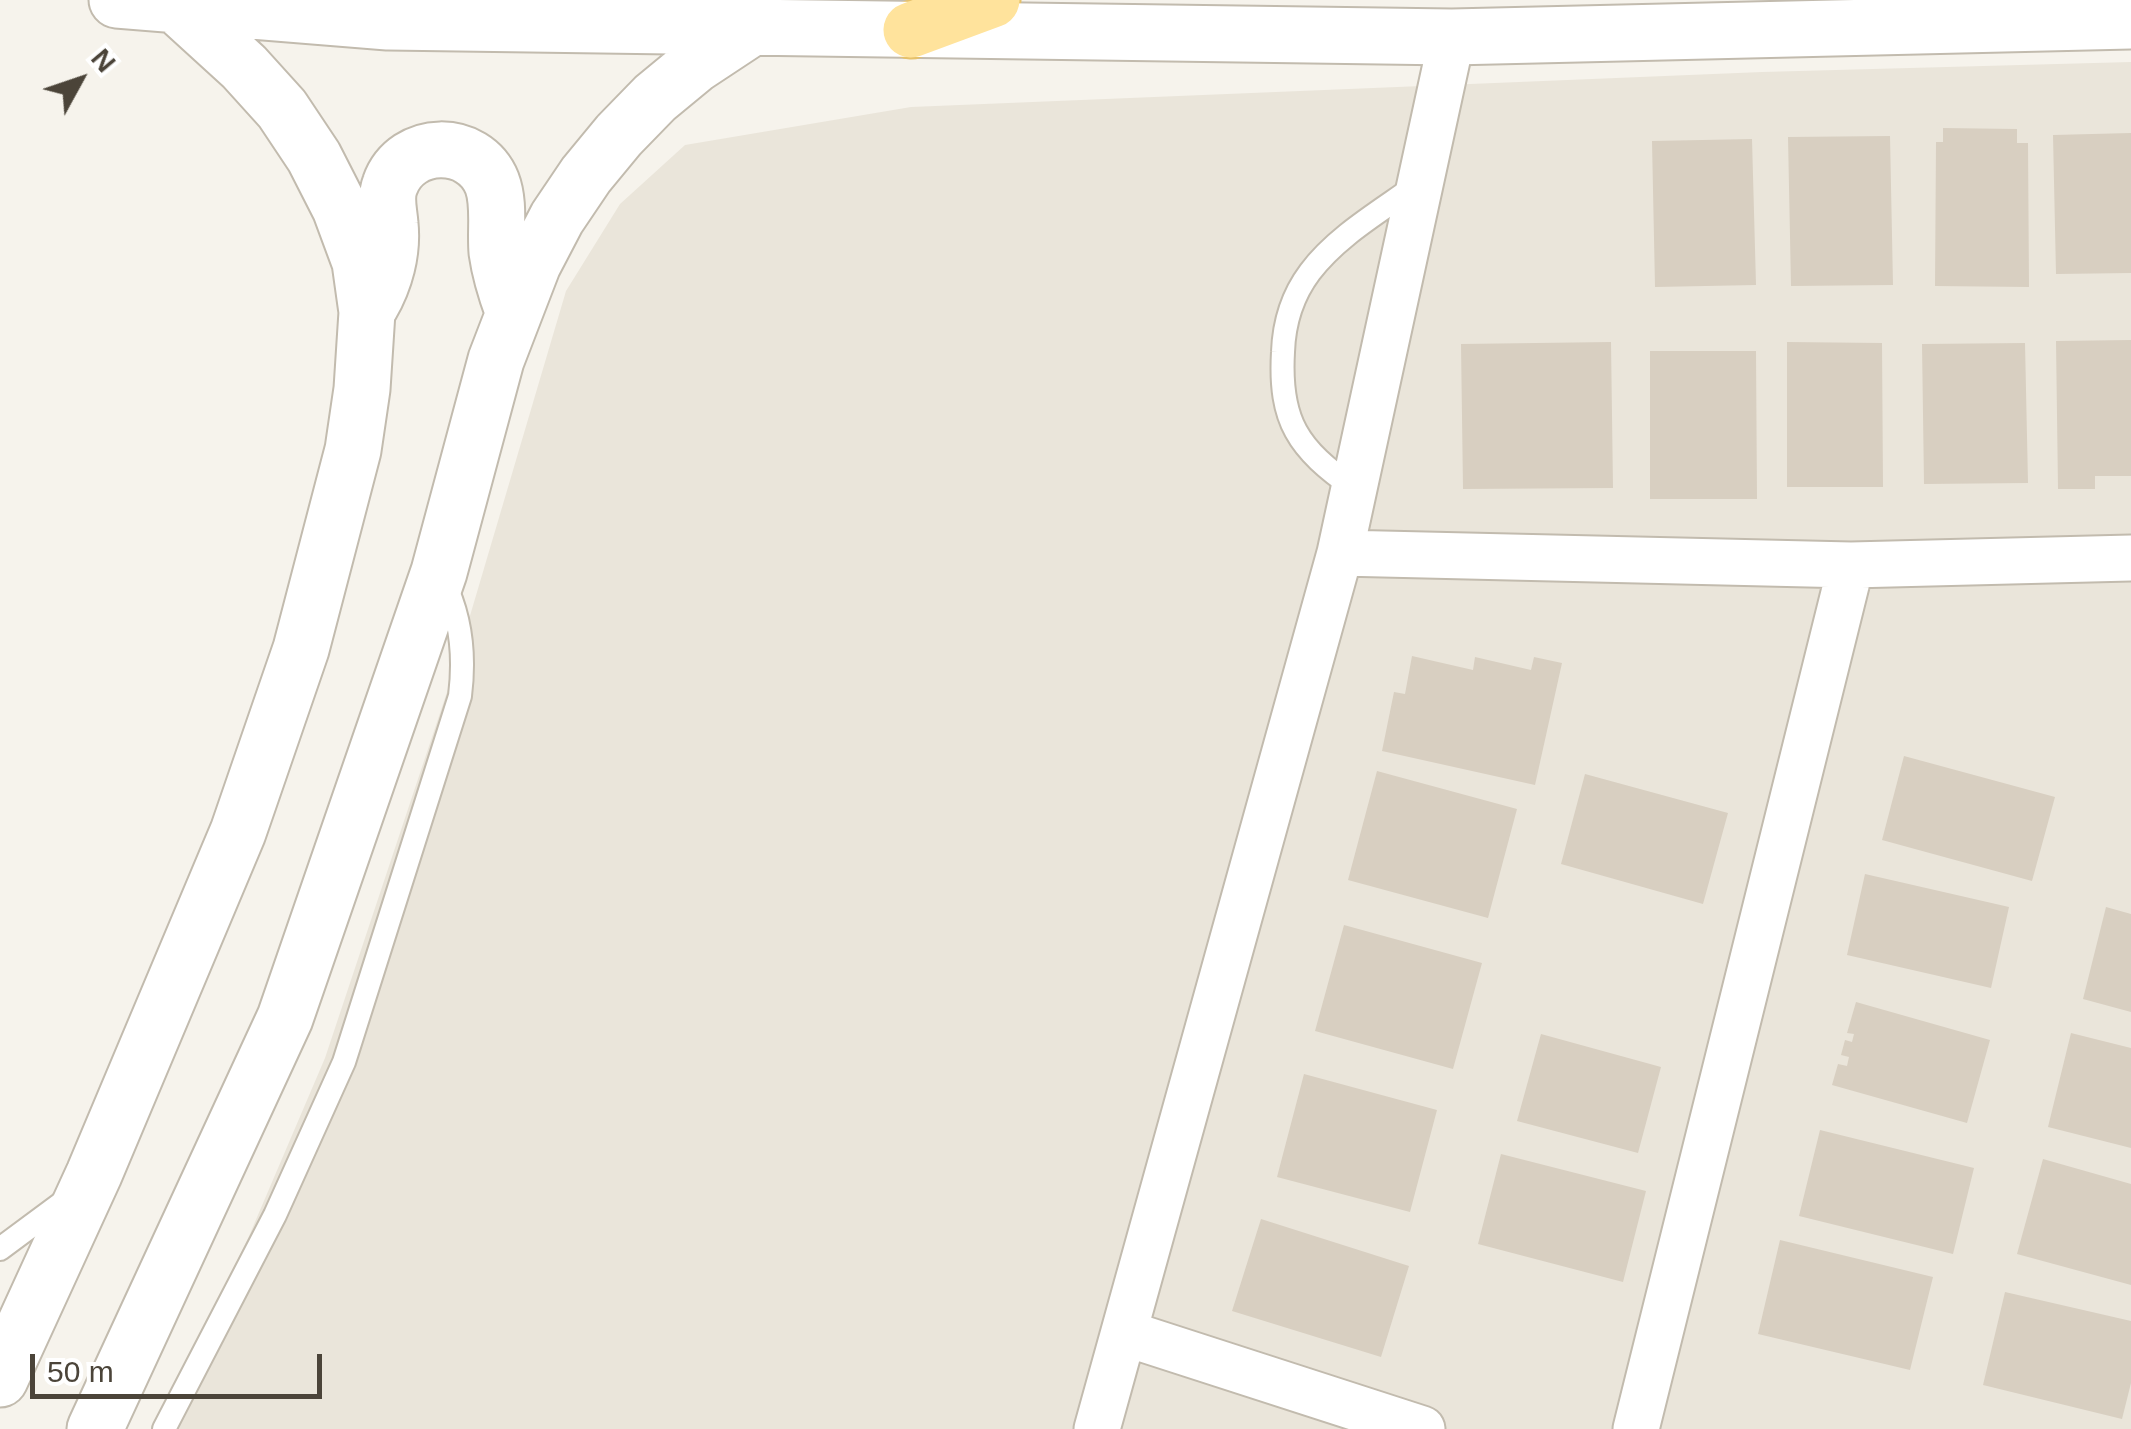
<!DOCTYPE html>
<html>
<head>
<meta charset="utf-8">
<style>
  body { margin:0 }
  #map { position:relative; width:2131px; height:1429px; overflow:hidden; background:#f6f3ec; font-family:Helvetica,sans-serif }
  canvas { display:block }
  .north { position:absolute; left:30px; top:30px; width:100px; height:100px; -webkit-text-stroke:8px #fff; paint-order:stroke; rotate:50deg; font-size:28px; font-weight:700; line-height:40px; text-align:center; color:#4b4439 }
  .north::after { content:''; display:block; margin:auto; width:35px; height:45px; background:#4b4439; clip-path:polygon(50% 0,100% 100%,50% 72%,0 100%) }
  .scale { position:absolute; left:30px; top:1354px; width:292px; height:45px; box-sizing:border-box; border:5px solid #4b4439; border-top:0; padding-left:12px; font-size:30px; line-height:35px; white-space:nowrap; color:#4b4439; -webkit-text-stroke:8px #fff; paint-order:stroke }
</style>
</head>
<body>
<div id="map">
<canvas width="2131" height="1429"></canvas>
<div class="north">N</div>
<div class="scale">50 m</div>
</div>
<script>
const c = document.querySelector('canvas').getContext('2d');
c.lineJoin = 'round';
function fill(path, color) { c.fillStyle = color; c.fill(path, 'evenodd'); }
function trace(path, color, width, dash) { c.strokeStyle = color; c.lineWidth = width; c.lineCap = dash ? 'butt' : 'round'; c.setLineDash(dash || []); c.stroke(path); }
const residential = new Path2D(`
  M2131,62V1429H155L249,1236L325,1058L451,680L566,291L620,204L685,145L911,107L1762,72Z`);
const building = new Path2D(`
  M1943,128L2017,129V143H2028L2029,287L1935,286L1936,142H1943Z
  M2131,133V273L2056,274L2053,135Z
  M1890,136L1893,285L1791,286L1788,137Z
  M1752,139L1756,285L1655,287L1652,141Z
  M2131,340V476H2095V489H2058L2056,341Z
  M1611,342L1613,488L1463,489L1461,344Z
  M1787,342L1882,343L1883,487H1787Z
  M2025,343L2028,483L1924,484L1922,344Z
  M1650,351H1756L1757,499H1650Z
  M1412,656L1473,670L1475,657L1531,670L1534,657L1562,663L1535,785L1382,751L1394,692L1405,694Z
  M1904,756L2055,797L2032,881L1882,840Z
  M1377,771L1517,809L1488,918L1348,880Z
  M1585,774L1728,813L1703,904L1561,864Z
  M1865,874L2009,907L1991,988L1847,955Z
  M2106,907L2131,914V1012L2083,999Z
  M1344,925L1482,963L1453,1069L1315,1031Z
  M1856,1002L1990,1040L1967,1123L1832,1085L1838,1064L1847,1066L1849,1057L1841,1055L1845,1040L1852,1042L1854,1034L1847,1033Z
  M2071,1033L2131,1048V1148L2048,1127Z
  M1541,1034L1661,1067L1638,1153L1517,1121Z
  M1304,1074L1437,1110L1410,1212L1277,1177Z
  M1820,1130L1974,1168L1953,1254L1799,1216Z
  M1501,1154L1646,1191L1623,1282L1478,1244Z
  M2043,1159L2131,1184V1285L2017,1254Z
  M1261,1219L1409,1266L1381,1357L1232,1311Z
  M1780,1240L1933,1277L1910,1370L1758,1334Z
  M2005,1292L2131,1321V1383L2122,1419L1983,1385Z`);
const service = new Path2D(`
  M1354,488C1298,449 1279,421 1283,352C1284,323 1292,296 1310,272C1337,236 1381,211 1418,184
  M0,1249L66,1200
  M164,1429L275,1215L344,1062L460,696C465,656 462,618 443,581`);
const minor = new Path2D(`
  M1340,553L1851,565L2131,558
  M1125,1333L1422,1429
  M1097,1429L1340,553L1452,37
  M1636,1429L1851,565`);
const tertiary = new Path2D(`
  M117,0L388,22L1452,37L2131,21
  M371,305C385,281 393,252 390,224C389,210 385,198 390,185C406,139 474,138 492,183C500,204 495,229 497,252C500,273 506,292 513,311
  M0,1379L94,1174L238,832L301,649L353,450L362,389L367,312L360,262L340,208L314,157L282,109L244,67L176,5
  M95,1429L285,1018L439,572L496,360L533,264L557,218L586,175L619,135L655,98L695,65L751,28`);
const primary = new Path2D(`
  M911,30L992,0`);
fill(residential, '#eae5da');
fill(building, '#d8cfc1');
trace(service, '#c2bbae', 26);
trace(minor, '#c2bbae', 49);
trace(tertiary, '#c2bbae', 59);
trace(primary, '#e6c16a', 59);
trace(service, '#fff', 22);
trace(minor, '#fff', 45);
trace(tertiary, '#fff', 55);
trace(primary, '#ffe39c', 55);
</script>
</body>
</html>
